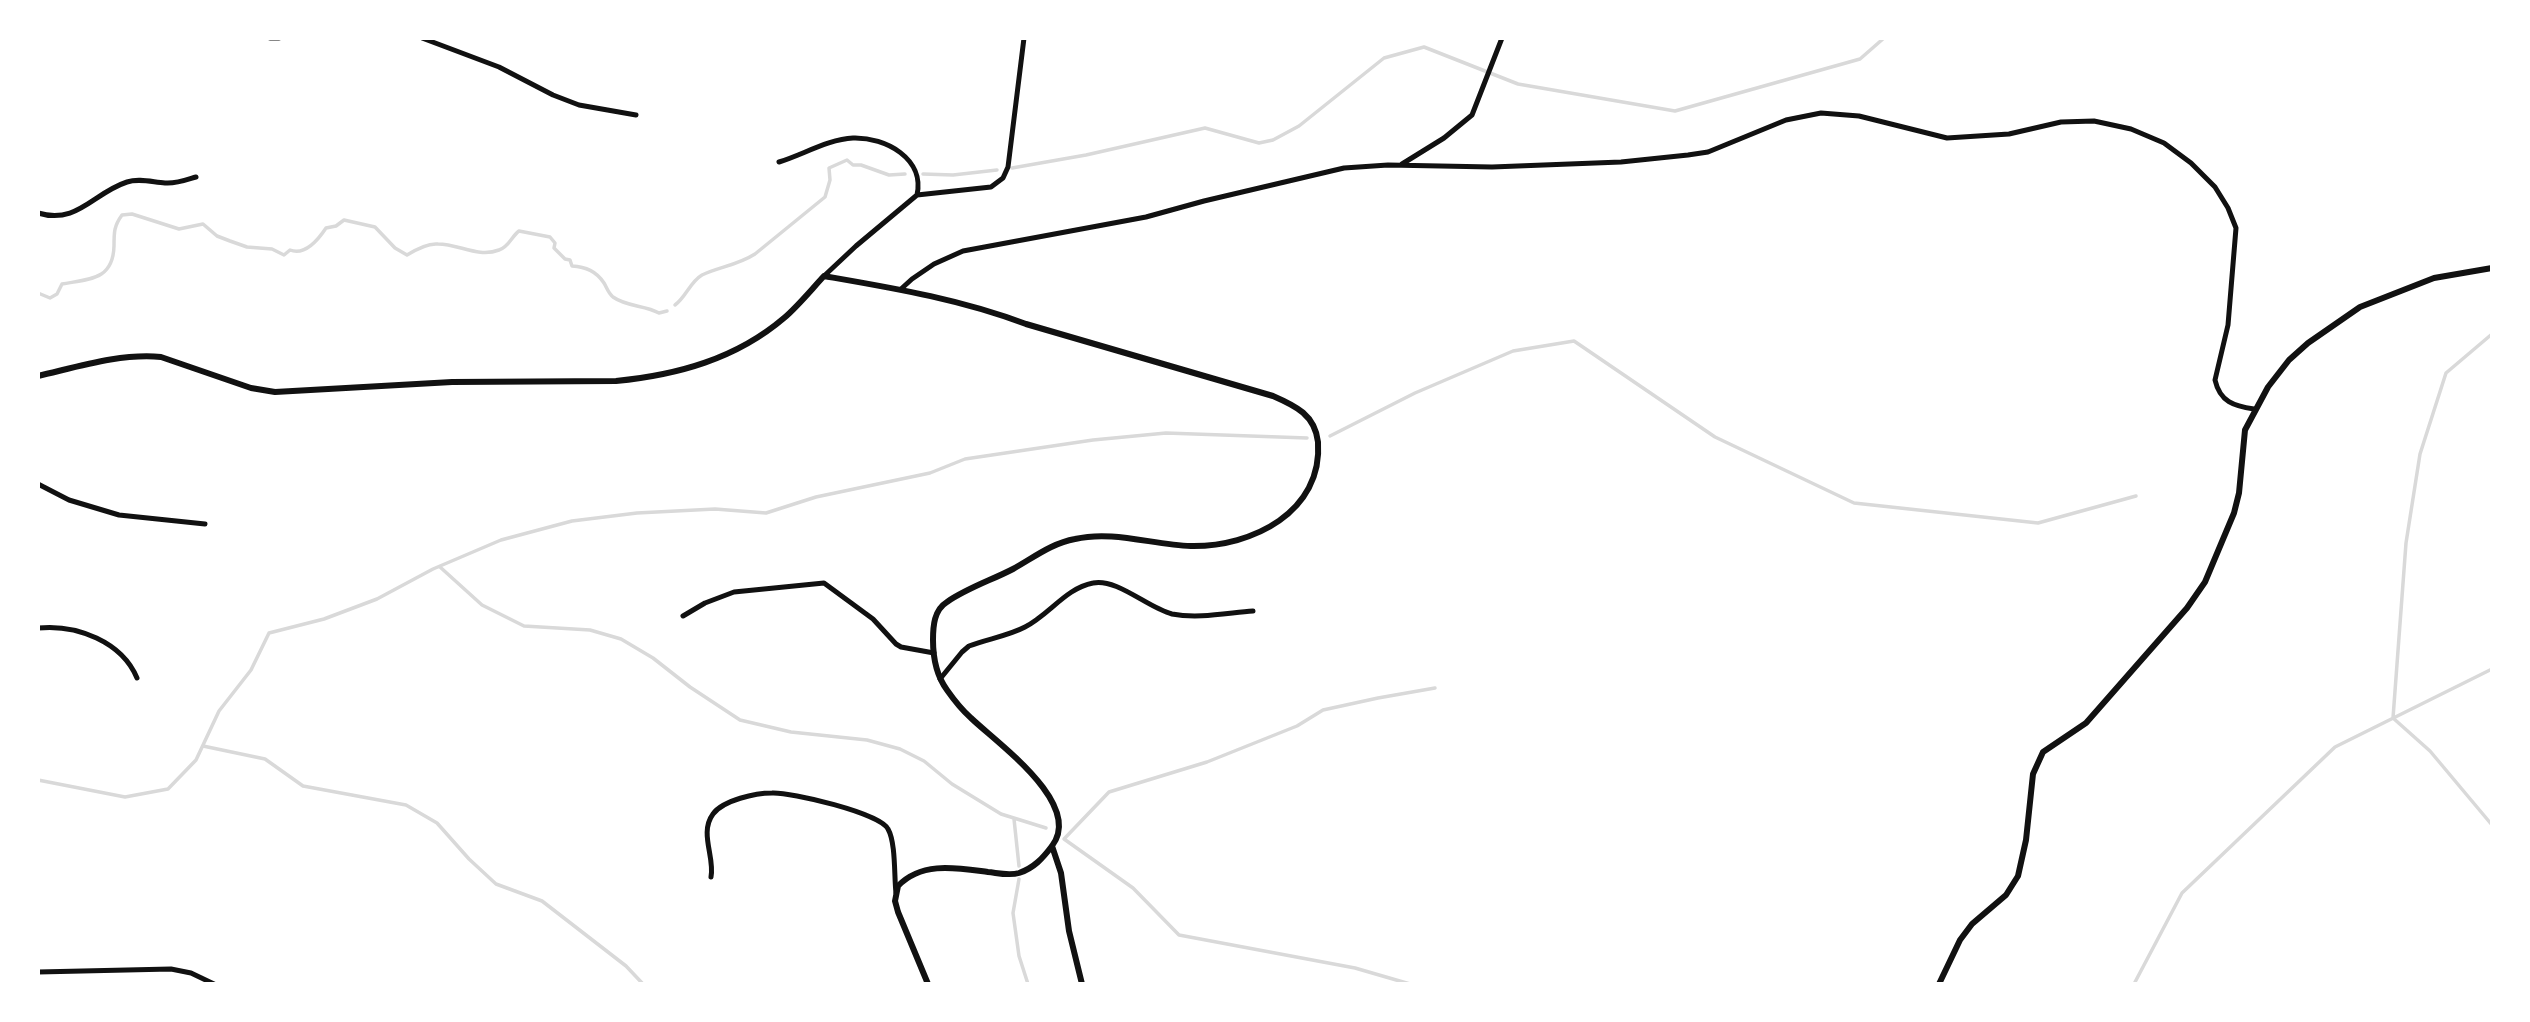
<!DOCTYPE html>
<html>
<head>
<meta charset="utf-8">
<style>
  body { margin:0 }
  #map { position:relative; width:2530px; height:1022px; overflow:hidden; background:#fff; font-family:"Asap Condensed",sans-serif }
  canvas { display:block }
  .frame { position:absolute; inset:0; border:40px solid #fff; pointer-events:none }
</style>
</head>
<body>
<div id="map">
<canvas width="2530" height="1022"></canvas>
<div class="frame"></div>
</div>
<script>
const c = document.querySelector('canvas').getContext('2d');
c.lineJoin = 'round';
function trace(path, color, width, dash) { c.strokeStyle = color; c.lineWidth = width; c.lineCap = dash ? 'butt' : 'round'; c.setLineDash(dash || []); c.stroke(path); }
const stream = new Path2D(`
  M1012,168L1086,155L1205,128L1259,143L1273,140L1299,126L1384,58L1424,47L1518,84L1675,111L1860,59L1884,38
  M923,174L953,175L997,170
  M38,293L50,298L57,294L62,284C90,279 113,280 114,246C114,232 114,226 122,215L132,214L179,229L203,224L217,236L230,241L247,247L272,249L284,255L290,250C305,256 318,240 326,228L336,226L344,220L375,227L395,248L407,255C415,250 429,243 438,244C459,244 478,258 499,250C509,247 511,237 519,231L550,237L555,243L554,248L565,259L570,260L572,266C586,267 596,271 604,283C607,288 608,293 613,297C627,307 645,305 659,313L667,311
  M675,305C686,297 690,282 702,275C719,267 738,265 755,254L825,197L830,180L829,168L847,160L853,165H861L889,175L905,174
  M2492,334L2446,373L2420,454L2406,543L2393,718L2430,751L2492,825
  M1330,436L1415,393L1513,351L1574,341L1715,437L1854,503L2038,523L2136,496
  M440,567L482,605L524,626L590,630L621,639L653,658L690,687L740,720L791,732L867,740L900,749L924,761L952,784L1001,814L1046,828
  M203,746L265,759L303,786L406,805L437,823L469,859L496,884L542,901L626,966L643,984
  M38,780L125,797L168,789L196,760L219,711L251,670L269,633L324,619L377,599L433,569L501,540L572,521L637,513L715,509L766,513L816,497L930,473L965,459L1093,440L1166,433L1307,438
  M1014,819L1019,866
  M1019,879L1013,913L1019,956L1028,984
  M1410,984L1355,968L1179,935L1133,888L1064,839L1109,792L1207,762L1297,726L1323,710L1378,698L1435,688
  M2134,984L2182,893L2335,747L2492,669`);
const minor = new Path2D(`
  M270,38H279
  M422,38L499,67L553,95L579,105L636,115
  M779,162C802,155 829,139 853,138C886,137 925,159 917,195L856,246L824,276
  M1402,164L1444,138L1472,115L1502,38
  M917,195L991,187L1003,178L1008,167L1024,38
  M38,213C77,225 93,193 127,182C139,178 152,182 165,183C176,184 186,180 196,177
  M901,289L912,279L934,264L963,251L1146,217L1204,201L1344,168L1388,165L1492,167L1621,162L1688,155L1708,152L1786,120L1821,113L1859,116L1947,138L2009,134L2061,122L2094,121L2131,129L2164,143L2191,163L2215,187L2228,208L2236,228L2228,325L2215,380C2220,402 2234,406 2254,409
  M38,484L69,500L119,515L205,524
  M683,616L705,603L734,592L824,583L873,619L896,644L901,647L934,653
  M38,628C77,624 122,642 137,678
  M940,679L962,652L969,646C987,639 1008,636 1025,627C1049,615 1066,588 1093,583C1117,578 1148,608 1172,614C1198,619 1227,613 1253,611
  M711,877C715,857 699,833 713,814C723,800 756,793 772,793C791,792 880,813 888,829C896,843 894,877 896,893
  M38,972L171,969L191,973L214,984`);
const tertiary = new Path2D(`
  M38,376C77,367 121,353 161,357L251,388L275,392L452,382L616,381C677,375 736,359 784,318C798,306 811,290 824,276C893,288 960,299 1026,324L1273,396C1296,406 1315,415 1318,442C1323,512 1252,547 1191,546C1153,545 1113,530 1075,539C1052,543 1033,558 1013,569C992,580 967,588 947,602C934,610 933,626 933,640C933,658 936,675 947,690C954,700 962,710 971,718C997,743 1084,804 1052,846C1043,858 1034,868 1019,873C1009,876 998,873 988,872C957,868 922,861 898,886L895,901L898,912L928,984
  M1052,846L1061,873L1069,931L1082,984
  M1939,984L1960,940L1972,924L2006,895L2018,876L2026,840L2033,774L2043,752L2086,723L2187,608L2205,582L2234,513L2239,493L2245,430L2268,387L2289,360L2308,343L2360,307L2434,278L2492,268`);
trace(stream, '#d9d9d9', 3.5);
trace(minor, '#111', 5);
trace(tertiary, '#111', 6);
</script>
</body>
</html>
